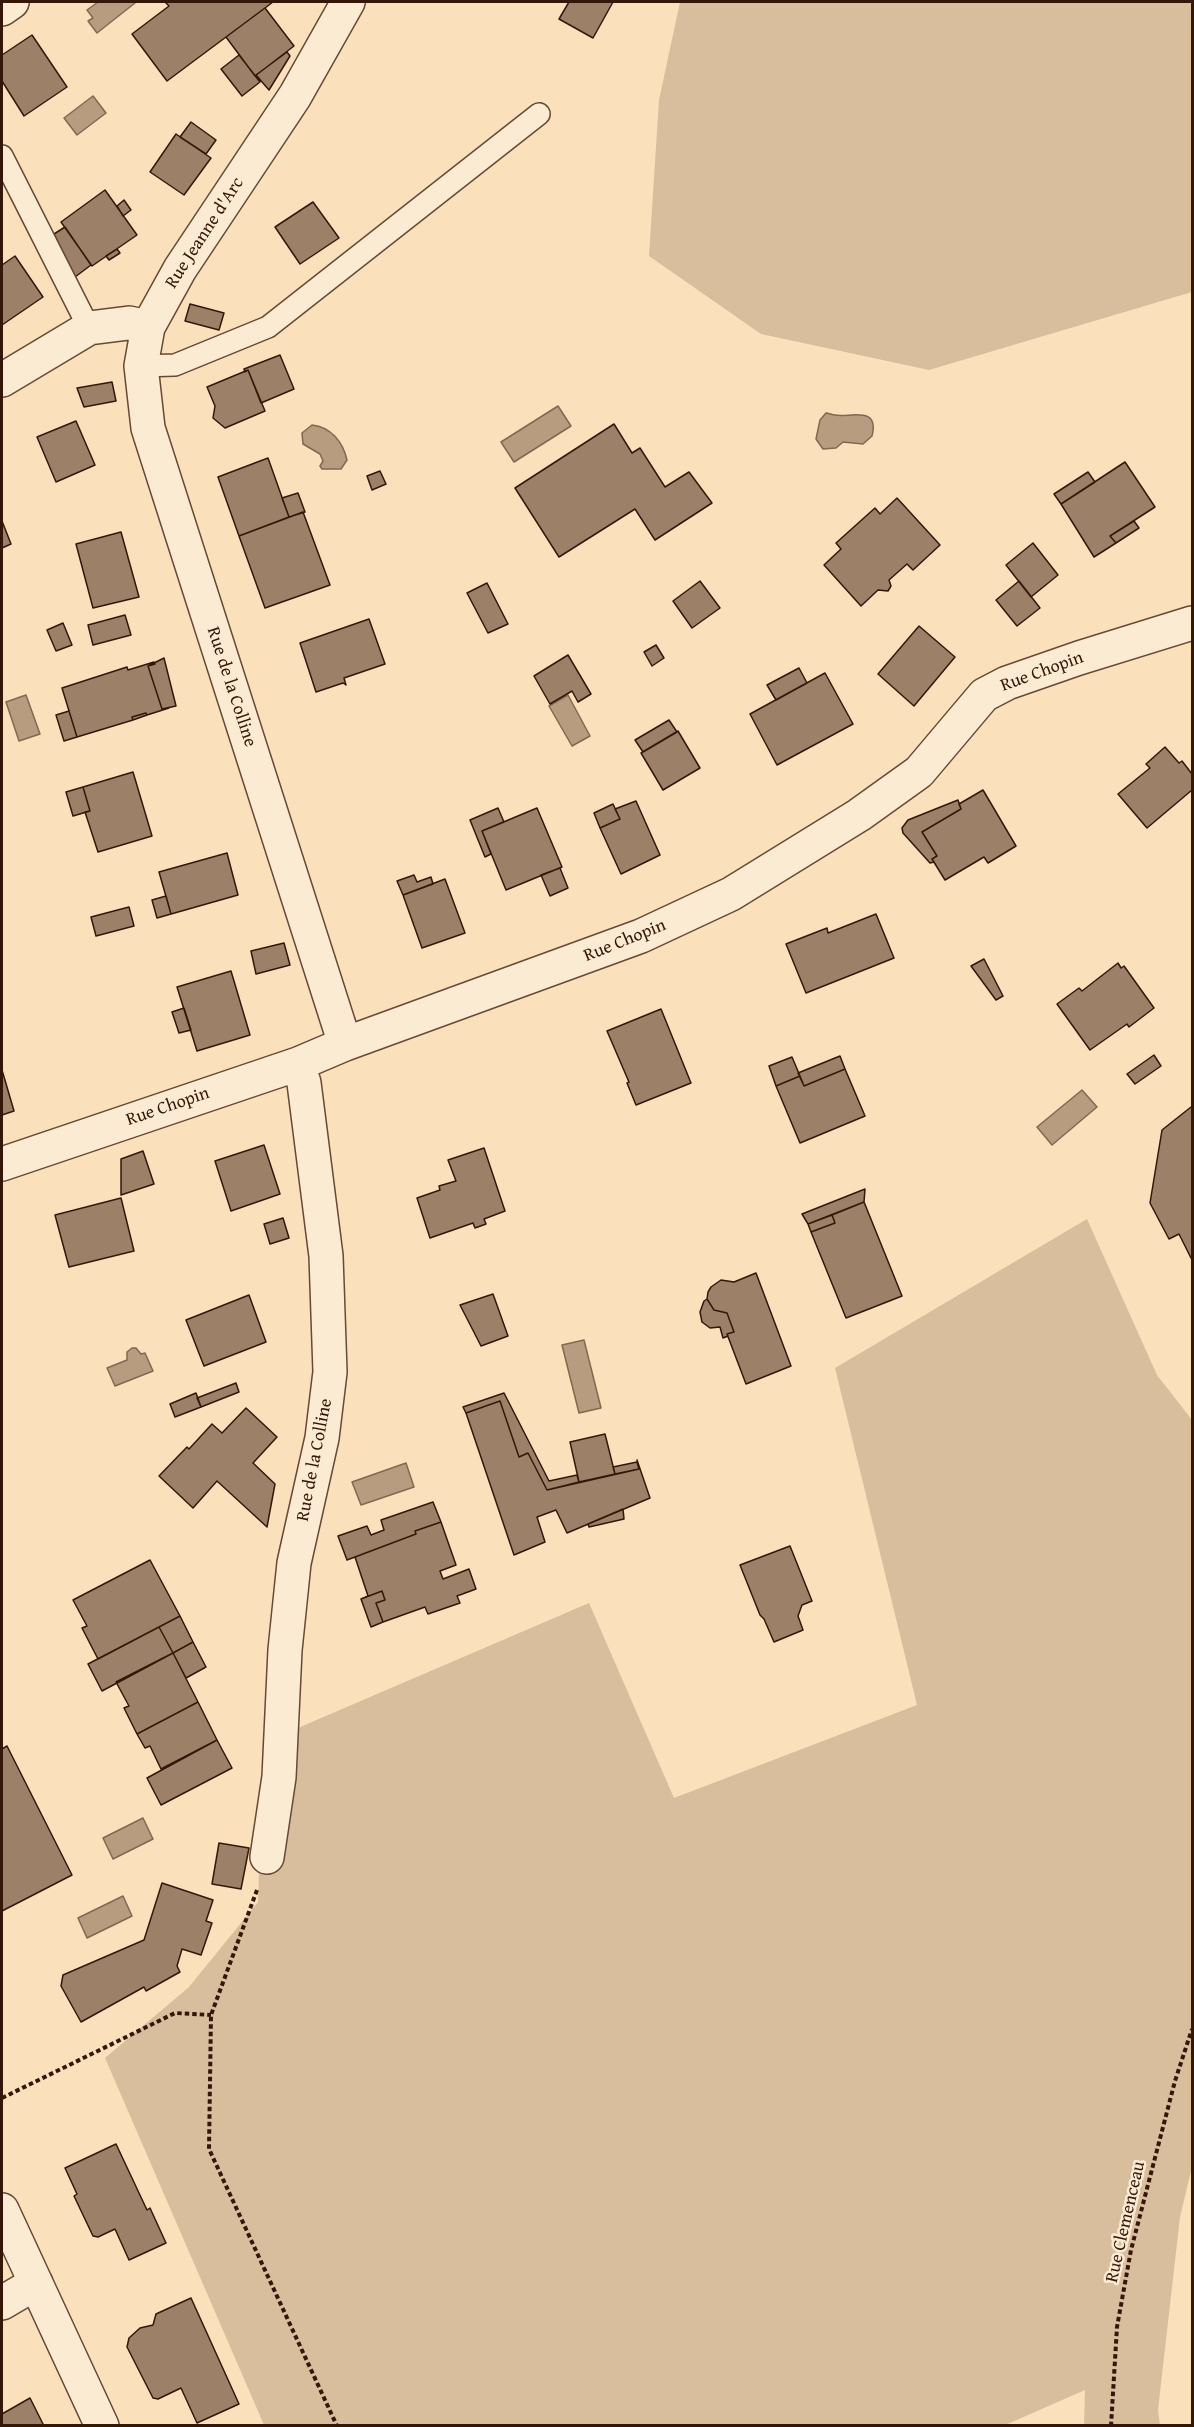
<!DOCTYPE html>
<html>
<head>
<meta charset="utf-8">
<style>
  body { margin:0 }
  #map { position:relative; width:1194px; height:2427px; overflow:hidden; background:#fbe0bc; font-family:"Gentium Book Plus",serif }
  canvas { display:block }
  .frame { position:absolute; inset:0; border:3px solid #35170a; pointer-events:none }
</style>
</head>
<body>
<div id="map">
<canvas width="1194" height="2427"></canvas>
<div class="frame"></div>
</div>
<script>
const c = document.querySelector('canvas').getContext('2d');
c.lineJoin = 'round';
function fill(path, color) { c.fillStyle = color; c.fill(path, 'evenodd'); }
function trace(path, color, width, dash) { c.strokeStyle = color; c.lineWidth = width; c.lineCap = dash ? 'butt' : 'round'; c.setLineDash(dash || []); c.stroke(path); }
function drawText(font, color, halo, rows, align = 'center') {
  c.font = font + ' "Gentium Book Plus",serif'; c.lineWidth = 5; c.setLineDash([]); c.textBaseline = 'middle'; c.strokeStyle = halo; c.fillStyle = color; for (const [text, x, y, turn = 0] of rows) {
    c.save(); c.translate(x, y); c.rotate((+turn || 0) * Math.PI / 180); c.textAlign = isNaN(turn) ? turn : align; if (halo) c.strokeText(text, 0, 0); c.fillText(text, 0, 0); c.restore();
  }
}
const green = new Path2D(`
  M680,2H1192V292L929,370L761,334L649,256L659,100Z
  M1087,1219L1157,1375L1192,1420V2167L1180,2217L1158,2410L1160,2425H1084L1085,2390L1003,2426L264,2425L105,2058L189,1987L258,1902L263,1743L589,1603L674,1798L917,1705L835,1368Z`);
const water = new Path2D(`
  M98,2H134L135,3L97,33L88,21L93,18L87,10Z
  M93,96L106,113L77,135L64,118Z
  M558,406L571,426L514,462L501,442Z
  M826,413C829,413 832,415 835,415C849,418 880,405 872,436L863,444L843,442L836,448L823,449L816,439L820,420Z
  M312,425C331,427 343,442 347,460L341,469H322L320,466L323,461L320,454L303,444L302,433Z
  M26,695L40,734L19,741L6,702Z
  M568,695L590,736L572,746L549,706Z
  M1082,1090L1097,1107L1052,1145L1037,1127Z
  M584,1340L601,1408L579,1413L562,1345Z
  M132,1348H136L141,1354L145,1353L153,1371L115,1386L107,1368L127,1360V1352Z
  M406,1463L414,1487L361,1505L352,1482Z
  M143,1818L153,1839L113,1859L103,1838Z
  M123,1896L132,1916L87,1938L78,1918Z`);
const building = new Path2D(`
  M165,2H273L167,81L132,34L169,6Z
  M569,2H613L593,38L559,19Z
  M265,8L294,46L255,76L226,37Z
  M32,35L67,87L24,116L2,81V55Z
  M287,52L290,56L269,90L256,75Z
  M239,55L260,82L242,96L221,69Z
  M191,122L216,140L206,154L180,137Z
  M176,134L211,158L184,195L150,172Z
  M105,190L137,235L92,266L61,222Z
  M124,200L131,210L123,216L117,206Z
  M313,202L339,238L300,264L275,227Z
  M65,227L91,265L75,277L54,234Z
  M117,249L120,253L109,260L106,256Z
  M15,256L43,297L2,325V265Z
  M190,304L224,313L219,330L185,321Z
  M280,355L294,389L261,403L248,370L245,372L244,369Z
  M248,370L265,411L225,428L213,418L215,406L207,387Z
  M112,382L116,401L84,407L77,388Z
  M76,421L95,465L56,482L37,437Z
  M614,424L632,453L640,448L665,487L689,472L712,503L655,540L635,509L559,557L515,488Z
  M268,458L289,517L239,536L218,477Z
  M1125,462L1155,507L1110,536L1116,543L1094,557L1061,504Z
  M380,471L386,484L372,490L367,476Z
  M1088,472L1095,482L1061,504L1054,494Z
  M298,493L305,512L289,517L282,498Z
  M897,498L940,545L913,570L907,564L889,580L891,586L888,591L878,590L861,606L824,565L841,549L836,543L875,508L880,514Z
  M303,512L330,585L265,608L239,536Z
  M2,521L11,544L2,548Z
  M1134,521L1139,528L1116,543L1110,536Z
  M121,532L139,597L93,608L76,544Z
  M1033,543L1058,575L1031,597L1006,565Z
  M700,581L720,608L692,628L673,601Z
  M1019,581L1040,608L1017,626L996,600Z
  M487,583L508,624L488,633L467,593Z
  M125,615L131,635L93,645L88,625Z
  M369,619L385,664L344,678L346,685L343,683L316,692L300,643Z
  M63,623L72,645L56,651L47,630Z
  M919,626L955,657L914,706L878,674Z
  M656,645L664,658L652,666L644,652Z
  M568,655L591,694L578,702L572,691L550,704L534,676Z
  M164,658L176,706L162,709L148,666Z
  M154,662L155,664L148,666L162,709L169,708L147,715L146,713L132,717L133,720L77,737L62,688L127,667L128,670Z
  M799,668L807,683L776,700L767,685Z
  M825,673L853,724L777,765L750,714Z
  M69,711L77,737L64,741L56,715Z
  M146,713L147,715L133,720L132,717Z
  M669,720L677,732L643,752L635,740Z
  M678,731L700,768L663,790L641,753Z
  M1165,747L1179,763L1182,761L1192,774V790L1147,828L1118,794L1150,768L1146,764Z
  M133,772L152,836L98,852L85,812L90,811L83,787Z
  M83,787L90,811L73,816L66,792Z
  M983,790L1016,846L988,863L984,857L945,880L932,859L937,856L922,832L961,809L959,804Z
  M958,800L961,809L922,832L937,856L932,859L934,862L930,863L903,833L902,828L908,820Z
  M636,801L660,855L621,874L600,828L620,819L615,809Z
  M613,804L620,819L600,828L594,813Z
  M498,808L504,822L482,831L491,854L485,857L470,820Z
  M537,808L562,867L506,890L482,831Z
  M227,853L238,895L171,914L159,872Z
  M560,868L568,888L550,896L541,875Z
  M414,875L417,882L431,877L433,884L403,895L397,881Z
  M445,879L465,933L422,948L403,895Z
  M166,896L171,914L157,918L152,900Z
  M129,907L134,926L96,936L91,917Z
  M876,914L894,958L806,993L786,944L827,928L828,933Z
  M284,943L290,965L256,974L251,951Z
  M984,959L1003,996L996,1000L971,966Z
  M1118,963L1121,968L1124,966L1154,1008L1129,1027L1127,1024L1090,1050L1057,1004L1079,988L1082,991Z
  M231,971L250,1035L197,1051L177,987Z
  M184,1008L191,1030L179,1033L172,1012Z
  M661,1009L691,1083L636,1105L627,1083L629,1082L607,1031Z
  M1154,1055L1161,1066L1135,1084L1127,1074Z
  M840,1056L845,1069L804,1086L798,1073Z
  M792,1057L800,1076L776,1086L769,1066Z
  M845,1069L865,1116L800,1143L776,1086L800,1076L804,1086Z
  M2,1070L14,1111L2,1115Z
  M1191,1107L1192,1108V1260L1179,1234L1169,1239L1150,1203L1162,1130Z
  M264,1145L280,1194L231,1211L215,1161Z
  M484,1148L505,1211L484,1219L486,1224L475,1228L473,1223L430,1238L417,1198L440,1190L439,1186L456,1181L448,1160Z
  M143,1151L154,1184L121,1195V1159Z
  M865,1189L864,1202L808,1224L802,1214Z
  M121,1198L134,1251L69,1267L55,1215Z
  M864,1202L902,1296L846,1318L811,1232L835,1223L832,1215Z
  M832,1215L835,1223L811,1232L808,1224Z
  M283,1218L289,1238L270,1244L264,1224Z
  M756,1273L791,1366L746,1384L727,1334L734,1332L727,1313L714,1310L707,1299L708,1292L711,1287L721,1280L734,1282Z
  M493,1294L508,1336L481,1346L460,1305Z
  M249,1295L266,1342L204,1366L186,1320Z
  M707,1299L714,1310L727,1313L734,1332L727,1334L728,1336L723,1338L720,1327L710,1328L702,1322L700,1312L704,1301Z
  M236,1383L239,1392L201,1407L197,1398Z
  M196,1393L201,1407L175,1417L170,1404Z
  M504,1393L549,1481L577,1475L579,1482L547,1490L528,1453L519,1457L500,1401L466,1413L463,1407Z
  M500,1401L519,1457L528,1453L547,1490L639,1469L637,1460L650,1498L567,1533L556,1510L537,1517L545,1542L514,1555L466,1413Z
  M246,1408L277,1437L253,1463L275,1484L267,1527L217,1481L193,1508L159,1476L187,1447L189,1449L212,1424L222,1433Z
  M605,1434L615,1474L579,1482L570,1442Z
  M637,1462L639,1469L615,1474L613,1467Z
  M433,1502L441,1522L415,1531L416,1534L347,1560L338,1536L367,1526L371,1535L384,1530L381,1520Z
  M623,1509L624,1519L589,1527L588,1524Z
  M441,1522L456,1565L440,1571L443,1579L469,1569L476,1589L457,1596L460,1603L428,1614L425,1607L383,1622L376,1603L385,1600L382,1591L361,1599L368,1596L355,1557L347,1560L416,1534L415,1531Z
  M790,1546L812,1601L802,1605L798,1616L803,1630L774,1642L764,1619L760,1615L740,1565Z
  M150,1560L180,1616L98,1659L82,1628L87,1626L73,1600Z
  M382,1591L385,1600L376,1603L383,1622L371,1627L361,1599Z
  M180,1616L193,1642L173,1653L159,1627Z
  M159,1627L173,1653L102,1691L88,1664Z
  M193,1642L206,1667L186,1678L173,1653Z
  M173,1653L198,1702L137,1734L124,1708L129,1706L116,1682Z
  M198,1702L217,1740L161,1769L150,1746L145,1748L137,1734Z
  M217,1740L232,1768L161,1805L147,1778Z
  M7,1746L72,1875L2,1911V1749Z
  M219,1843L249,1848L241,1889L212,1884Z
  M162,1883L213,1900L206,1921L212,1923L201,1955L182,1949L177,1966L180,1972L146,1991L144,1987L81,2022L61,1986L63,1975L144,1940Z
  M116,2144L147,2210L150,2208L166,2243L129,2260L115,2229L98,2237L93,2236L74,2196L77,2194L65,2168Z
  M191,2298L239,2404L197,2423L181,2388L158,2399L153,2398L127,2347L129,2338L140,2328L153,2325L156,2314Z
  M30,2398L44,2426H2V2414Z`);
const path = new Path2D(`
  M257,1890L211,2015L209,2149L337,2426
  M2,2098L175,2013L211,2015
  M1111,2426L1117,2327L1131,2250L1175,2081L1192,2029`);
const service = new Path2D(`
  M2,156L89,328
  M141,366L175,365L268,327L539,114`);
const minor = new Path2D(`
  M2,9L12,2
  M148,327L141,366L148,428L345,1044
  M2,380L89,328L129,323L148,327L180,269L295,96L348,2
  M2,1164L298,1064L345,1044L641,936L731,894L859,815L919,772L984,695L1007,683L1079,658L1192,623
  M267,1857L279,1777L285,1650L294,1563L322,1438L330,1372L326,1256L304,1083L298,1064
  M2,2210L102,2426
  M2,2303L36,2283`);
const streetNames = [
  ["Rue Jeanne d'Arc",205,233,-57],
  ["Rue Chopin",1042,672,-20],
  ["Rue de la Colline",231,687,72],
  ["Rue Chopin",625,941,-22],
  ["Rue Chopin",168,1107,-19],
  ["Rue de la Colline",315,1460,-79],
  ["Rue Clemenceau",1126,2222,-77]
];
fill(green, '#d9be9e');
fill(water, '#b89c7f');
trace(water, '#846750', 1.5);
fill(building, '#9c8067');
trace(building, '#35170a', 1.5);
trace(service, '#664936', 24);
trace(minor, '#664936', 36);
trace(path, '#35170a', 4, [4.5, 3]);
trace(service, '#fcebd3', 21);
trace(minor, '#fcebd3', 33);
drawText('18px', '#35170a', '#fcebd3', streetNames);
</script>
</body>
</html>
